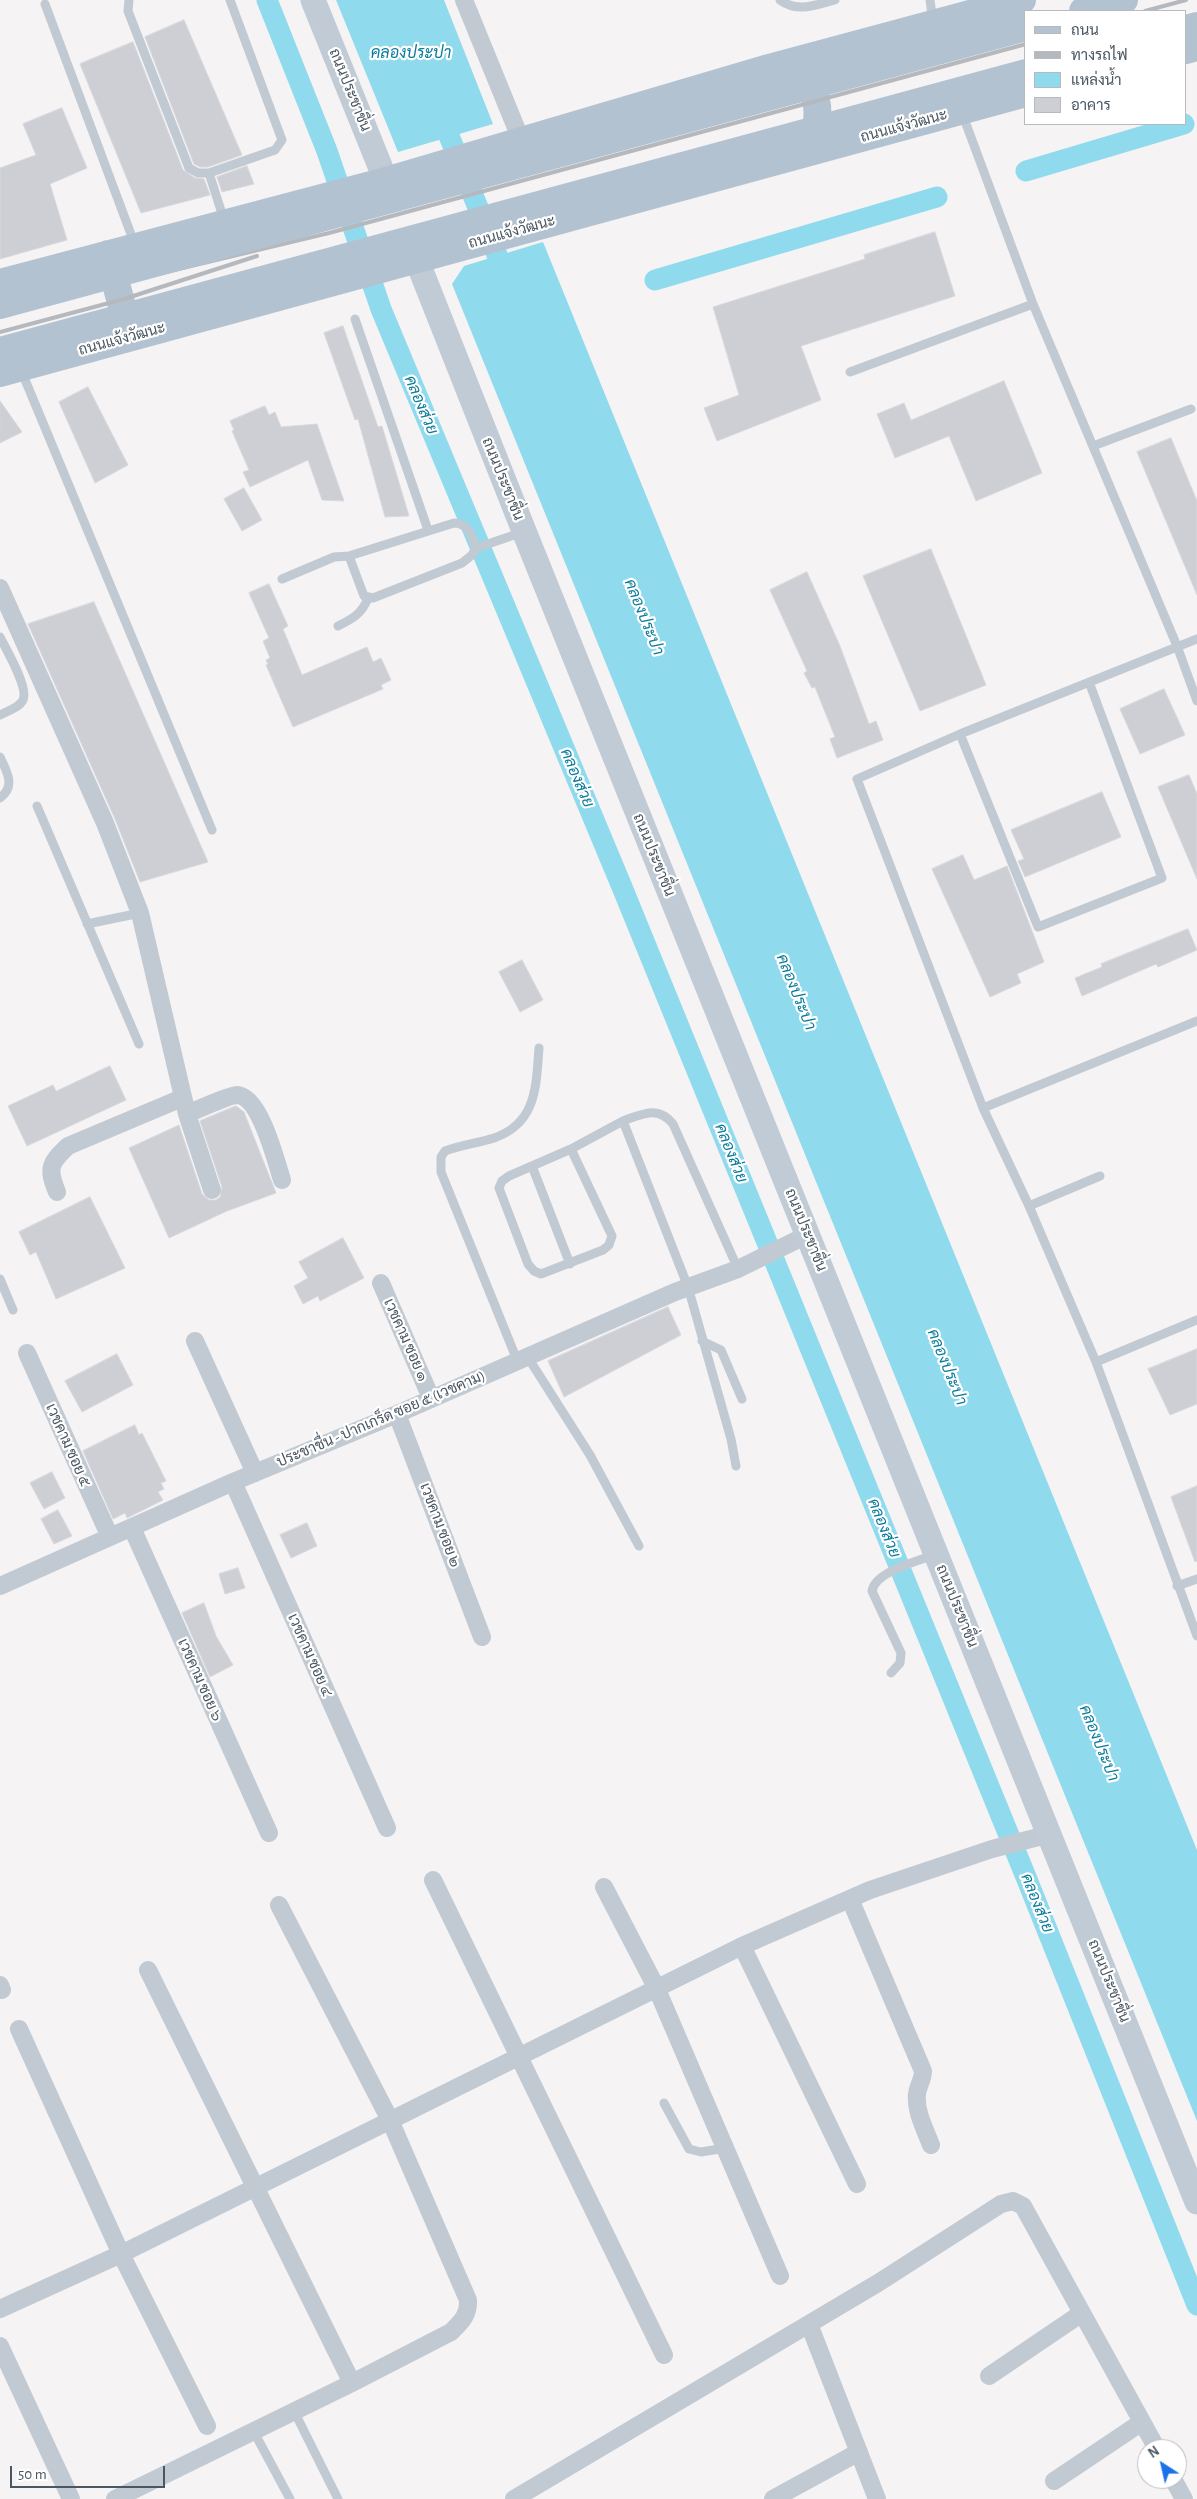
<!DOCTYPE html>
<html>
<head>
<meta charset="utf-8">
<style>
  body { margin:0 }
  #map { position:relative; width:1197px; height:2499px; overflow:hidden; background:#f5f3f3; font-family:"Alegreya Sans",Sarabun,sans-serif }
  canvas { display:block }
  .legend { position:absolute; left:1024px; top:10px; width:162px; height:115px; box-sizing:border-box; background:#fff; border:1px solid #b7bbc0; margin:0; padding:6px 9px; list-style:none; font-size:15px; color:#4a5661 }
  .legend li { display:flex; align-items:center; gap:10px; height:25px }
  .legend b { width:25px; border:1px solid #b7bbc0 }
  .north { position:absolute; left:1137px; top:2439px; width:50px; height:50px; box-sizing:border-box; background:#fff; border:1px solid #b7bbc0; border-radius:50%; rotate:325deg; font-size:14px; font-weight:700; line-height:20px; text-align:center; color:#4a5661 }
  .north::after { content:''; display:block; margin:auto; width:18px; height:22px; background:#1a73e8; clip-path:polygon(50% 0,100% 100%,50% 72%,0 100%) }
  .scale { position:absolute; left:10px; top:2466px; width:155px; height:22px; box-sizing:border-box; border:2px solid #4a5661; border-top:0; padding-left:6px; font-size:15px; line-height:18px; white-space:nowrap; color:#4a5661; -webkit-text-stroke:4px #fff; paint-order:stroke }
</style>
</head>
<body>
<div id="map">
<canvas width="1197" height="2499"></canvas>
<ul class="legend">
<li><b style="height:6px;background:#b3c2d1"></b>ถนน</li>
<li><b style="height:6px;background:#b5b8bd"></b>ทางรถไฟ</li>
<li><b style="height:14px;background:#90daee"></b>แหล่งน้ำ</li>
<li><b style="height:14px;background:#cdcfd5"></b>อาคาร</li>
</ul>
<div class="north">N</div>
<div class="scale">50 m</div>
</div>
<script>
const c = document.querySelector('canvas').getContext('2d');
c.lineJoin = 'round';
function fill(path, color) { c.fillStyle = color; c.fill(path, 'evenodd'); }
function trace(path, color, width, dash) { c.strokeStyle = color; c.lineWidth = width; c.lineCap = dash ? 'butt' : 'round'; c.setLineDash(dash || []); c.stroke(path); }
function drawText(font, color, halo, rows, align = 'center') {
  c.font = font + ' "Alegreya Sans",Sarabun,sans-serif'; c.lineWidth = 4.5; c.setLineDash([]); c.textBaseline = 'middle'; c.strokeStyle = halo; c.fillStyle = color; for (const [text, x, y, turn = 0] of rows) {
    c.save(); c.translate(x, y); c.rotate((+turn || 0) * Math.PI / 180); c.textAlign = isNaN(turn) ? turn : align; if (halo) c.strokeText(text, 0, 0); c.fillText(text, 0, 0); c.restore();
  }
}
const water = new Path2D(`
  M336,0H444L493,124L398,152Z
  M543,242L1197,1850V2121L452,284L464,266Z`);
const canal = new Path2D(`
  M267,0L327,151L381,309L622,887L1026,1877L1197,2305
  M439,111L508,282
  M1026,171L1184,124
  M655,280L937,197`);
const building = new Path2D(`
  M184,20L242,155L208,167H200L194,164L145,37Z
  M133,42L183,170L195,178L204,179L210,195L141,213L80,64Z
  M62,108L87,168L50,184L67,240L0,259V168L36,155L23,124Z
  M247,166L254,184L222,192L217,177Z
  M935,232L955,296L801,346L821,400L717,441L704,408L739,395L713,307L865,259L864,255Z
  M343,326L378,427L382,426L409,516L385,517L358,419L355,420L324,333Z
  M1004,381L1042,473L976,501L949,436L895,458L877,414L904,403L911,420Z
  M88,387L128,465L95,483L59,402Z
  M0,401L22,432L0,443Z
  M265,406L269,415L275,412L281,427L317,424L344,501L322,500L308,460L250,487L243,472L249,470L232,431L234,430L230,421Z
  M1171,438L1197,501V595L1137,452Z
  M244,488L262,520L242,531L224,499Z
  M931,549L986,685L920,711L863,576Z
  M807,572L840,646L869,724L876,721L883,740L837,758L830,739L835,737L815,687L812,688L804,673L807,671L770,590Z
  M269,584L288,626L283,629L302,675L367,647L373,662L381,658L391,680L381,685L383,689L293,727L266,665L268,664L266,660L270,658L263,641L269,638L249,593Z
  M94,602L208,862L140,882L115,819L28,624Z
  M1164,689L1185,735L1140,754L1120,709Z
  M1189,775L1197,794V879L1158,787Z
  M1102,792L1121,837L1025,877L1018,861L1024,859L1011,830Z
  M963,855L974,880L1007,866L1044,962L1017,974L1021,983L990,997L932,869Z
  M1188,929L1197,950L1158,967L1156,964L1082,996L1075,978L1102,967L1101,964Z
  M522,960L543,1000L520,1012L499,972Z
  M110,1066L126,1100L27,1146L8,1106L53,1085L56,1091Z
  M236,1106L244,1112L276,1193L227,1211L169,1238L129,1148L179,1125L202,1194L209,1200H216L220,1197L222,1187L200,1121Z
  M90,1197L125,1268L56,1299L36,1252L30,1255L19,1232Z
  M343,1238L364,1278L320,1301L318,1296L303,1304L294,1286L308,1278L299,1262Z
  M668,1307L681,1335L564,1397L548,1361Z
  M1197,1349V1404L1170,1415L1148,1369Z
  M117,1354L133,1385L82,1412L65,1381Z
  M135,1425L139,1435L142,1433L166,1481L161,1483L164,1489L158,1492L163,1500L127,1518L125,1513L113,1519L83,1451Z
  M52,1472L65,1498L44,1509L30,1483Z
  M1197,1486V1561L1195,1562L1171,1497Z
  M58,1510L72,1536L54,1544L41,1519Z
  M307,1523L317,1546L291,1558L280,1535Z
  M238,1568L245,1588L225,1594L219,1574Z
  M204,1603L216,1636L233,1665L210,1677L182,1613Z`);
const lane = new Path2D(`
  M129,0L128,11L189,168L198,173H209L224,220
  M780,0C798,13 815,5 835,0
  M930,0L933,21
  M45,4L135,245
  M962,113L1033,304L1177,646L1197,701
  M209,173L275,150L282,140L230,0
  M355,319L428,530
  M21,370L212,830
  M850,372L1033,304
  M1093,446L1191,409
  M476,548C472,536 468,523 454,523L349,556L364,596L373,598L462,563L472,555L476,548L523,532
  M282,579L334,557L349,556
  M338,626C352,619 362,614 368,598
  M0,637C6,649 29,688 23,700C19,708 7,711 0,715
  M1197,639L960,734L857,779L983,1108L1029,1206L1096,1362L1197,1636
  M960,734L1038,927L1162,878L1089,682
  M0,757C7,772 16,786 0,798
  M37,806L139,1044
  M87,924L140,913
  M983,1108L1197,1021
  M571,1149L612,1236L609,1245L603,1250L541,1274L534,1271L528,1264L499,1188L502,1181L509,1176Z
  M571,1149L623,1121
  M532,1166L570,1264
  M1029,1206L1100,1176
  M0,1279L13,1310
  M702,1341L721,1350L742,1399
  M527,1356L590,1455L639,1546
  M517,1360L441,1172V1157L445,1151C461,1145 478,1143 494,1138C537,1123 536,1086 539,1048
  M1096,1362L1197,1320
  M736,1466L731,1439L688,1287L623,1121C642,1114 658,1105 673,1124L738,1269
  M1177,1586L1197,1579
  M891,1673L900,1663L901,1653L872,1591C875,1572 917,1561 934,1555
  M664,2103L689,2149L701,2152L726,2148
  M294,2411L338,2499
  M254,2432L290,2499`);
const street = new Path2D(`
  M464,0L521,140
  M0,588L105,823L140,913L187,1114C197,1110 229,1095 237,1095C260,1096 276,1161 282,1180
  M187,1114L212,1190
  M57,1192C47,1168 50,1163 68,1146L182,1098
  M381,1283L431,1398
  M195,1341L255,1473
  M27,1353L110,1537
  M397,1414L482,1637
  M233,1482L387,1828
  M132,1528L269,1833
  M0,1586L233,1482L397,1414L675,1292L738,1269L807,1235
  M433,1880L664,2355
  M604,1887L656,1987L780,2276
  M850,1899L923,2071C923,2080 918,2085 917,2094C915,2111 925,2129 931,2145
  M742,1946L857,2184
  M148,1970L352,2383
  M0,1985L2,1990
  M19,2029L121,2254L207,2426
  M0,2309L121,2254L742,1946L870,1890L992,1849L1050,1834
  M809,2324L877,2499
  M0,2346L71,2499
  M989,2376L1082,2313
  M1173,2479L1184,2499
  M1054,2481L1142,2422
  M115,2499L352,2383L451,2332C461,2322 469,2315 468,2300L390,2120L279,1905
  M514,2499L878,2283L1001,2204L1013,2201L1023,2206L1157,2449
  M773,2499L859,2452`);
const secondary = new Path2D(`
  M313,0L386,181
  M416,258L524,531L1197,2202`);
const primary = new Path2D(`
  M1083,11L1124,0
  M1186,29L1197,26
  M1186,50L1197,47
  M793,71H799C817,95 821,105 815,135L802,145
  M108,254L130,336
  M0,283L386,181L769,68L1022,0
  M0,373L1026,93`);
const rail = new Path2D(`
  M1145,11L1186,0
  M0,314L120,283L329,233L1026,44
  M0,332L124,299L257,256`);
const primaryBridge = new Path2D(`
  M0,305L1026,27
  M0,351L1026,73`);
const streetNames = [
  ["ถนนประชาชื่น",350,90,68],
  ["ถนนแจ้งวัฒนะ",904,126,-15],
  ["ถนนแจ้งวัฒนะ",512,232,-15],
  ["ถนนแจ้งวัฒนะ",122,339,-15],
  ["ถนนประชาชื่น",503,479,68],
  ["ถนนประชาชื่น",654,855,68],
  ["ถนนประชาชื่น",806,1230,68],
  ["เวชคาม ซอย ๑",406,1340,66],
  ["ประชาชื่น - ปากเกร็ด ซอย ๕ (เวชคาม)",381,1419,-23],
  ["เวชคาม ซอย ๕",68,1445,66],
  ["เวชคาม ซอย ๒",440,1525,69],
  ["ถนนประชาชื่น",957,1606,68],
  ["เวชคาม ซอย ๔",310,1655,66],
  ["เวชคาม ซอย ๖",200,1680,66],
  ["ถนนประชาชื่น",1109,1981,68]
];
const waterNames = [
  ["คลองประปา",411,53],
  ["คลองส่วย",421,405,67],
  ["คลองประปา",644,617,68],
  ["คลองส่วย",577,778,67],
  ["คลองประปา",796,992,68],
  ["คลองส่วย",731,1153,68],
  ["คลองประปา",947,1367,68],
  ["คลองส่วย",884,1528,68],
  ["คลองประปา",1099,1743,68],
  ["คลองส่วย",1037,1903,68]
];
fill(water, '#90daee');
trace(canal, '#90daee', 21);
fill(building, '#cdcfd5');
trace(building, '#d7d9de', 1);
trace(lane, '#c1cad2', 9);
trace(street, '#c1cad2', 18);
trace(secondary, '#c1cbd6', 25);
trace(primary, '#b3c2d1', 28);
trace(rail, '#b5b8bd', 4);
trace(primaryBridge, '#b3c2d1', 28);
drawText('15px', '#4a5661', '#fff', streetNames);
drawText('italic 16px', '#0c7c9b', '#fff', waterNames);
</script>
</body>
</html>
